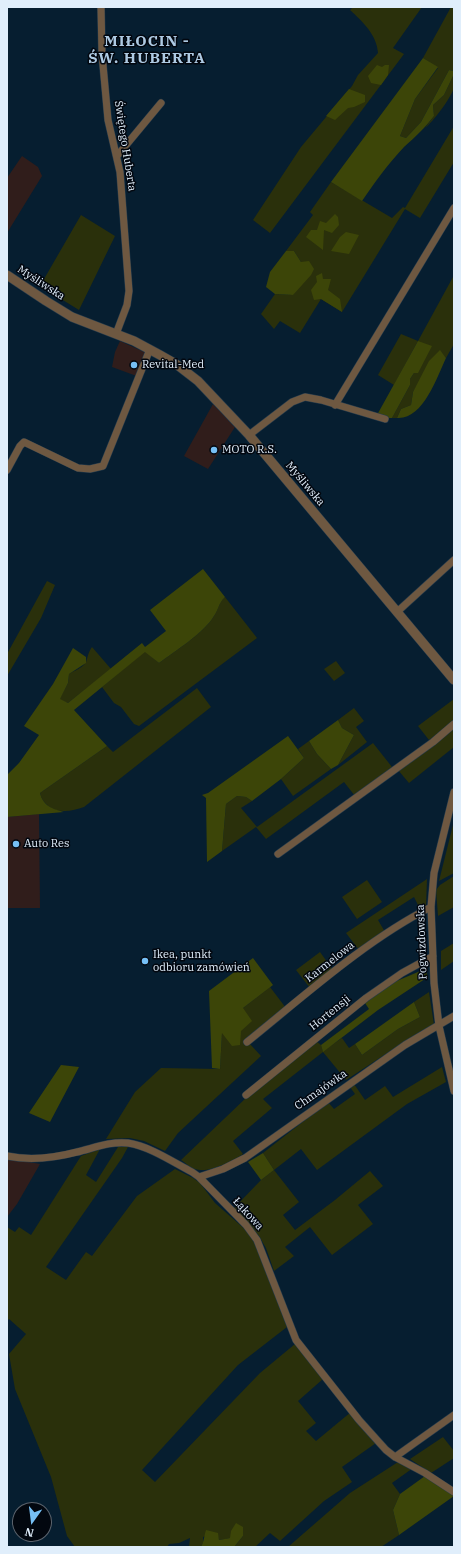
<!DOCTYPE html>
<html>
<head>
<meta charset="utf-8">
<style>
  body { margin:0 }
  #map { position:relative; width:461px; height:1554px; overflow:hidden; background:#061e30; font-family:"IBM Plex Serif",serif }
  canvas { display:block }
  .frame { position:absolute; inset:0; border:8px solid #e0eefb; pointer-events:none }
  .north { position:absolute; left:12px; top:1502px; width:40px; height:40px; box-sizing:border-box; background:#02070f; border:1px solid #5b636d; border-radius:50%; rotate:194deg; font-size:11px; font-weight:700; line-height:16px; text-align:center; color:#e0eefb }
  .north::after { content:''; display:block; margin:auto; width:14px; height:18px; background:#76c0f6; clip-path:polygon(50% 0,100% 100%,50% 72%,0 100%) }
</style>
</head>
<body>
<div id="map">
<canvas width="461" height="1554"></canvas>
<div class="frame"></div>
<div class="north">N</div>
</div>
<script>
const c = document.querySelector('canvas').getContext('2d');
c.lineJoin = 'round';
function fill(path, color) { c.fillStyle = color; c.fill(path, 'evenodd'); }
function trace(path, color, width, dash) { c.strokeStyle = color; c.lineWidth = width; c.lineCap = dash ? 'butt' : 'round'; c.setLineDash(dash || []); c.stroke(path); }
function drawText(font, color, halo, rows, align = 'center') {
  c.font = font + ' "IBM Plex Serif",serif'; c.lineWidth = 3; c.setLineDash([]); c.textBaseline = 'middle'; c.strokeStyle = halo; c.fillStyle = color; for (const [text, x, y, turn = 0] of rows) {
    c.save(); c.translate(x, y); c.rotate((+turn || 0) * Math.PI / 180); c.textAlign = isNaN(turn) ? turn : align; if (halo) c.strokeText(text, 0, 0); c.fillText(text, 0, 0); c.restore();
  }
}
const commercial = new Path2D(`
  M22,156L38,167L42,176L7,233V178Z
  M120,341L151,355L142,378L112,367L115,352Z
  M213,404L235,427L208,469L184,456Z
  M39,814L40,908H7V817Z
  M7,1158L40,1164L17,1204L7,1217Z`);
const green = new Path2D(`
  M353,7H422L393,48L404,54L270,233L253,220L301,147L352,86L358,75L378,53C377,35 363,22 350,10Z
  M451,7H454V71L449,70L421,122L406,138L400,136L415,99L438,68L423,58Z
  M454,74C454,78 455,83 454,87C452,97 433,122 425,128L434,116L433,105L444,95Z
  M454,126V162L420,218L405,209L342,312L321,299L300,333L280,321L274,329L261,314L275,294L293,295L301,262L294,251H286L313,215L310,212L331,182L392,218L403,207L405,208Z
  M81,215L115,236L79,310L40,286Z
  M453,277L454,278V344L446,358L440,351L413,392L411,405L401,409L397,418H392L410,385V379L414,373L418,341L394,385L378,375L401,334L418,341Z
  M47,581L55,585L41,618L7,676V654Z
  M225,597L257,638L139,726L134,724L121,707L114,703L102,687L145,651L159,663C175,651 204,633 214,616C219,608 218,604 225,597Z
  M92,647L111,669L68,703L59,700L68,683L69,674C74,671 84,667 86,662C88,656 88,653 92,647Z
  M336,661L345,673L334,681L324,669Z
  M197,688L211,707L84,807C78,809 71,811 65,811C54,812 42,804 40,793L107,746L113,752Z
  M454,699V721L429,740L418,726Z
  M354,708L364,721L356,727L367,742L338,765L354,735L342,728L338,720Z
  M454,727V747L409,783L398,770Z
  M309,741L317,754L331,769L293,796L281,779L304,758L298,749Z
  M373,743L392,767L355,796L344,782L266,839L256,827L222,851L226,804L237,796L246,797L252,801L241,808L257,827Z
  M454,821V873L439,881Z
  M454,876V907L438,916L436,890L440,885Z
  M427,879L426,906L420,909L414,897L378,920L385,932L359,950L346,933Z
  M367,880L382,902L357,919L342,897Z
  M454,943V961L441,970V951Z
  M320,952L333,970L310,988L296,970Z
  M270,987L286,1008L244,1040L250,1044L261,1056L178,1133L165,1151L144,1141L130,1138L106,1139L135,1092L161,1068L220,1069L222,1033L241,1031L243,1008Z
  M429,992L434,1025L421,1031L346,1080L323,1052L263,1099L272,1108L233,1141L243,1154C233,1161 208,1174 195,1169C190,1168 186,1163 181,1160L247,1097L316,1041L321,1045L323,1051L342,1038L349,1048L355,1044L362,1055L398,1029L420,1017L414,1002Z
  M442,1067L446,1082L407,1104L317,1170L301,1149L274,1170L299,1202L283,1215L295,1230L335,1200L370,1171L383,1186L358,1205L373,1224L332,1255L310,1227L285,1247L294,1256L274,1271L266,1248L259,1236L234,1208L261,1180L274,1170L263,1153L328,1102L334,1109L355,1094L350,1087L354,1084L365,1100L385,1086L393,1097Z
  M118,1147H128L122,1158L46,1267L66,1280L86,1252L92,1256L137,1196L175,1169L193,1178L200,1183L215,1203L247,1231L260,1251L287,1327L238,1365L142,1470L155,1482L260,1373L295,1344L323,1379L298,1401L316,1423L306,1431L316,1441L351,1412L376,1443L342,1467L352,1482L324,1501L280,1541L270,1533L255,1547H234L243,1536L219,1540L217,1533L203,1537V1543L201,1547H189L190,1538L179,1543L169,1544L167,1547H75L67,1536L51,1477L15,1389L9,1354L26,1334L9,1319L7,1321V1227L15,1232L19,1227L31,1235L81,1156L100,1149L86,1175L96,1182Z
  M443,1437L454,1451V1458L431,1473L410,1459Z
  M398,1462L413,1468L392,1483L400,1494L393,1510L399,1535L381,1547H288L350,1493Z`);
const forest = new Path2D(`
  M423,58L438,67L415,99L400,136L406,138L421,122L449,70L454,71V74L444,95L433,105L434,116C425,128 415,137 404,147C388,164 375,182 362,201L331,182Z
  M377,65L382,67L385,65H389L388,75L381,85L371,83L368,76Z
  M349,89L365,95V102L354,107L348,108L335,120L326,116Z
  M335,214L338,217L339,225L332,233L324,230L323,250L306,237L311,230H317L320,221L326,223Z
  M346,232L359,235L349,254L331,251L340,237Z
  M286,251H294L301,262L309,261L314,269L311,275L293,295L275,294L266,287L270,272Z
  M322,273L323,279H331L328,290L340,299L342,312L321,299L314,300L311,290L317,282L316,276Z
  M418,341L432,346L418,373H414L410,379V385L392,418H385L377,415Z
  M440,350L446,358C437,377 423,420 397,418L401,409L411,405L413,392L429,361Z
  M203,569L225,597C218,604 219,609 214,616C204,633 175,651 159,663L145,652L74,710L107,746L40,793C43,806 53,809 64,812L7,817V775L19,763L39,735L24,726L53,684L73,648L86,657V663L69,674L68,683L60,699L68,703L142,643L145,647L166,631L150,610Z
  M338,720L342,728L354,735L338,765L331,769L317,754L309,741Z
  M288,736L304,758L281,779L252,801L246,797L237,796L226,804L222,851L207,862L206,798L202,795L208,793Z
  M253,958L273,985L243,1008L252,1021L241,1031L240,1045L232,1046L222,1033L220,1069L212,1068L209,991Z
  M425,969L428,977L378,1010L323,1052L321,1045L369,1009L365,1003L392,983Z
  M414,1002L420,1017L398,1029L362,1055L355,1044Z
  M61,1065L79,1067L50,1122L29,1113Z
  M263,1153L274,1170L261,1180L248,1162Z
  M425,1476L454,1496L399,1535L393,1510L400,1494Z
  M236,1523L243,1527V1536L234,1547H201C204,1542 204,1536 206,1530L218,1533L219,1540L230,1538L231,1531Z`);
const minor = new Path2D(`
  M101,7L102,54L108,120L120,172L129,291L127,305L116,334
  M117,156L161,103
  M335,405L454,208
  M249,435L292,402L305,397L321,400L385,419
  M7,470L20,446L24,442L78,468L90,469L103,466L150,349
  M397,612L454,560
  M454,792L434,873L431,907L434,983L439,1026L454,1091
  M278,854L433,742L454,724
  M247,1042C304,996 366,940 431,907
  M246,1095L366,998L402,973L433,956
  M7,1156C31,1161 54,1158 77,1152C94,1148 110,1141 128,1143C149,1146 173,1162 192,1172L199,1177L246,1225L257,1240L296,1340L359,1420L386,1450L395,1457L425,1473L454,1492
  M199,1177L223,1169L245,1158L405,1045L454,1016
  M395,1457L454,1415`);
const tertiary = new Path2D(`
  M7,275L46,301L72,317L134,341L160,355L176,364L198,381L249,435L454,680`);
const markers = [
  [134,365,4,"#76c0f6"],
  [214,450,4,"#76c0f6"],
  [16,844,4,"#76c0f6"],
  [145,961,4,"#76c0f6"]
];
const streetNames = [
  ["Świętego Huberta",125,146,81],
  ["Myśliwska",41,283,33],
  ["Myśliwska",305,484,50],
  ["Pogwizdowska",422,942,-92],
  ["Karmelowa",330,962,-38],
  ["Hortensji",330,1013,-39],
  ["Chmajówka",321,1090,-35],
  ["Łąkowa",248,1214,48]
];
const poiNames = [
  ["Revital-Med",142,365],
  ["MOTO R.S.",222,450],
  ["Auto Res",24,844],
  ["Ikea, punkt",153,955],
  ["odbioru zamówień",153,968]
];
const districtNames = [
  ["MIŁOCIN -",147,42],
  ["ŚW. HUBERTA",147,59]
];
fill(commercial, '#301d1b');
fill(green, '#2a300b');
fill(forest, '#3c4508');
trace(minor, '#253b4c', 8);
trace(tertiary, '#253b4c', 10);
trace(minor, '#6e5841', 7);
trace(tertiary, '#6e5841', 9);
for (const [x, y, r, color] of markers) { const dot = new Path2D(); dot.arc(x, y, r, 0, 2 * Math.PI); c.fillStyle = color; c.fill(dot); trace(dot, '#02070f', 1.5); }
drawText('11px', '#e0eefb', '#02070f', streetNames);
drawText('11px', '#e0eefb', '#02070f', poiNames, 'left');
c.letterSpacing = '1px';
drawText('bold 15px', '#aecae3', '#02070f', districtNames);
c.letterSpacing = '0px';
</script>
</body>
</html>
